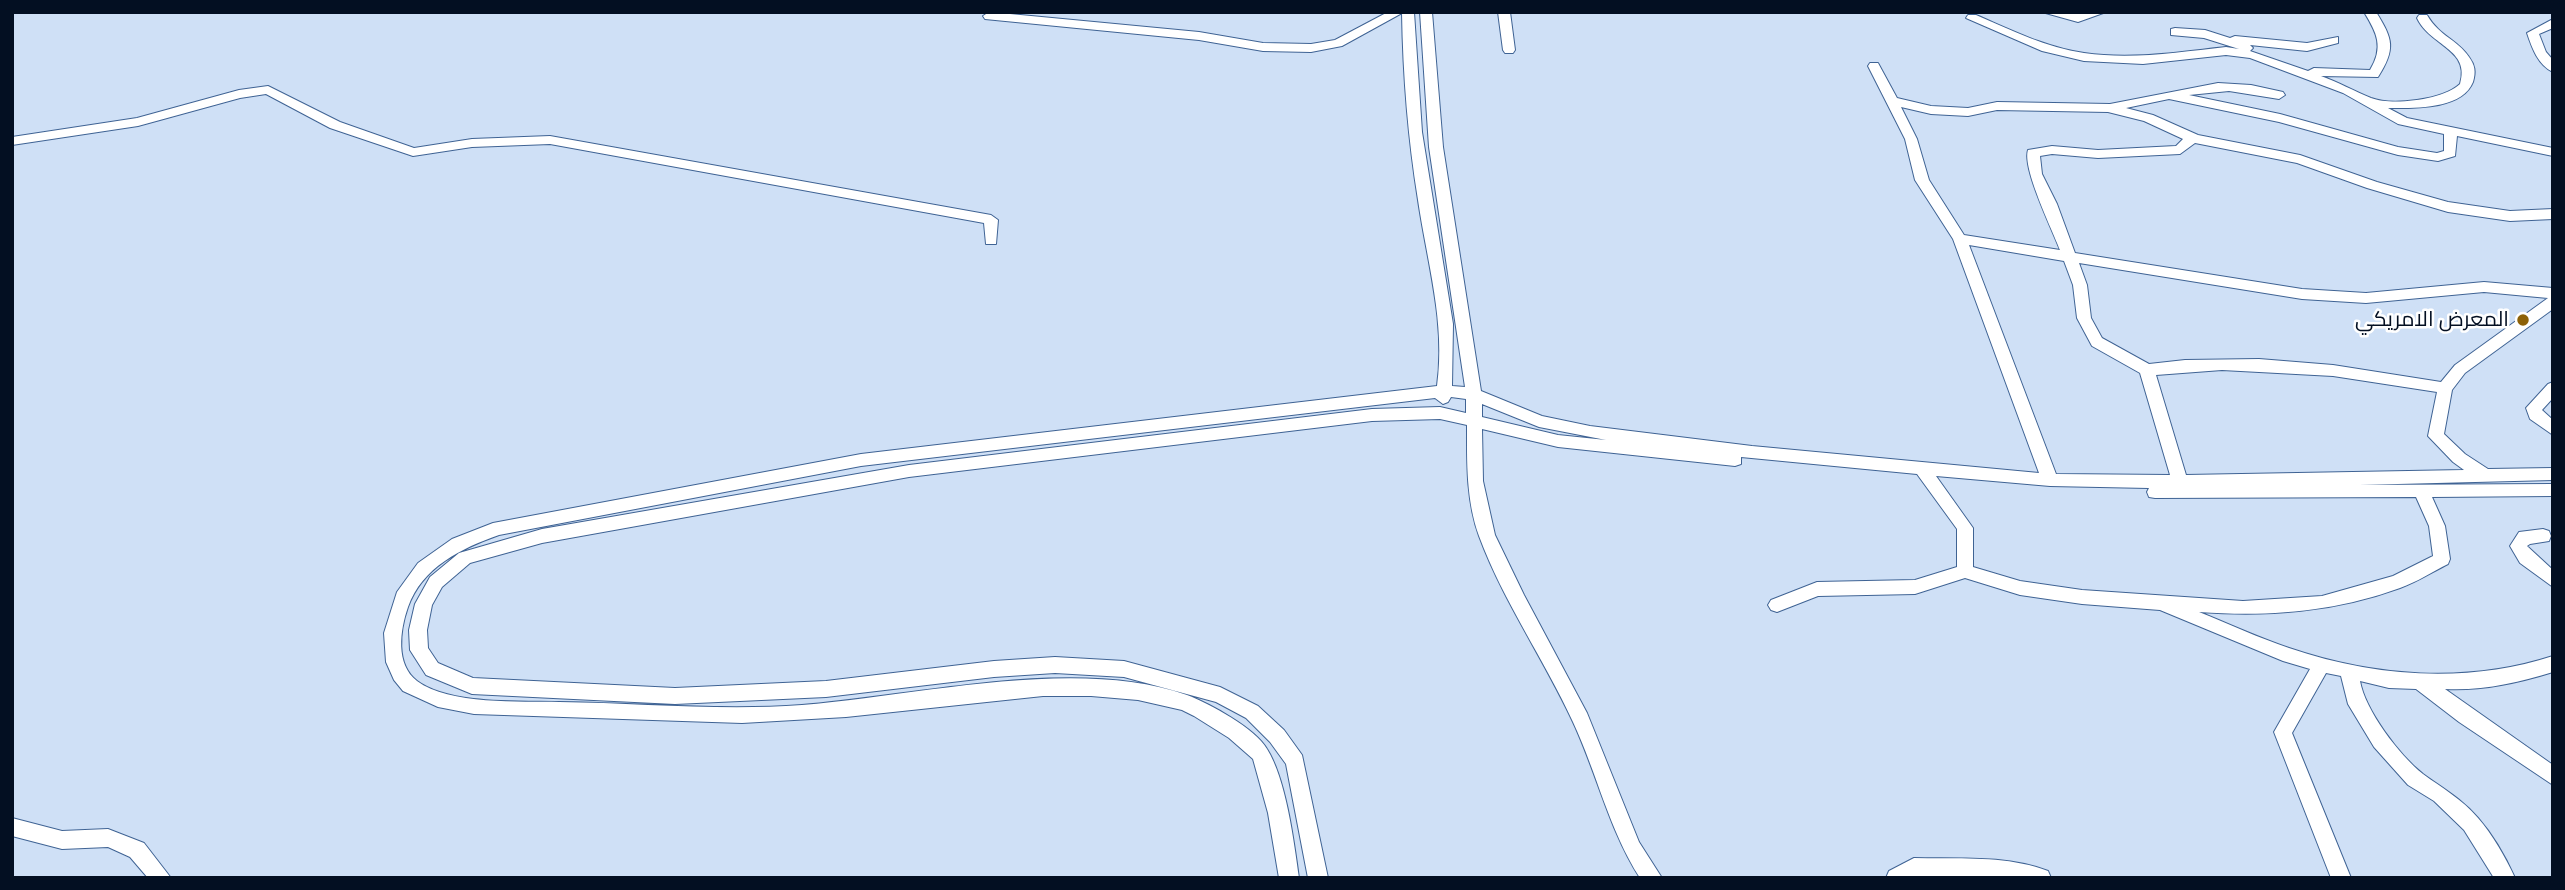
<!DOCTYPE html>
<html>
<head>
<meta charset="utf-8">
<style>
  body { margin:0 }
  #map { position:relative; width:2565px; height:890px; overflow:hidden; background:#cfe0f6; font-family:Figtree,sans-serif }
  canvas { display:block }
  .frame { position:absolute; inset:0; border:14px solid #030f22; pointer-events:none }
</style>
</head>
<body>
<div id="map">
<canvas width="2565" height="890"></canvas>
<div class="frame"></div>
</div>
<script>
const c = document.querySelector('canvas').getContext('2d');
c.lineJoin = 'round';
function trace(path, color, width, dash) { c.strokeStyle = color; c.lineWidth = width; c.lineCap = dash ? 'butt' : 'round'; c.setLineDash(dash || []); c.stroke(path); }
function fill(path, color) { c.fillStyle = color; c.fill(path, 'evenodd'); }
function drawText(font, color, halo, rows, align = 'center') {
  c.font = font + ' Figtree,Cairo,sans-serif'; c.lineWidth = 5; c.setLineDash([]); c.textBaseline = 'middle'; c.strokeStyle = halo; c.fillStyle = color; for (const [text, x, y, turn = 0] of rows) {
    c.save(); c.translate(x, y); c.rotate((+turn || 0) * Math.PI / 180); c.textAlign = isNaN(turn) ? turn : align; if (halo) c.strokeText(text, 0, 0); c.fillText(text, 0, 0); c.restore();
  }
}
const minor = new Path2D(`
  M989,12L1199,32L1263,43L1311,44L1335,40L1388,12H1414L1422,132L1453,324L1452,386L1465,387L1429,147L1420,12H1432L1443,147L1481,391L1542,416L1590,426L1752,446L2039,473L1953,239L1915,180L1905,139L1868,66L1870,63H1878L1897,98L1931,106L1968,108L1997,102L2110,104L2218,83L2251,85L2283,92L2285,95L2279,99L2229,91L2189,95L2280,114L2398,147L2437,153L2444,151V134L2398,124L2343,93L2250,58L2226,55L2143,64L2084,61L2042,51L1966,18L1968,15H1976C2011,30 2047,48 2084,53C2132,60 2179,52 2226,47L2239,49L2204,38L2171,35V29L2175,28L2205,30L2230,38L2235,36L2307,43L2338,37V43L2307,51L2250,45L2253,48L2250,51L2308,71L2314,68L2370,70C2384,47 2377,33 2364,12H2376C2393,39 2396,49 2378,77L2321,76C2338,82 2354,91 2371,98C2392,106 2443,100 2460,84C2471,49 2430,46 2417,18L2419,15H2427C2440,37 2457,39 2469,57C2475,65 2476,72 2473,82C2462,110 2413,108 2388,108L2407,118L2553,148V156L2457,136L2455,156L2438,161L2398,155L2279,122L2169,99L2126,108L2153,115L2198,135L2300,155L2377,182L2448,202L2510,211L2553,209V219L2510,221L2448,212L2367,188L2297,163L2195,143L2180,154L2098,158L2052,154L2040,156L2042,174L2057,204L2075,253L2302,289L2366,293L2484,282L2553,288V309L2465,373L2452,390L2444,434L2465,454L2488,469L2553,468V480L2359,485L2553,484V496L2432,497L2445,526L2450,559L2448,564C2432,572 2417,582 2400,588C2334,612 2269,617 2199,612C2229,624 2259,638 2289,648C2374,677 2467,684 2553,656V672C2518,683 2481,691 2445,689L2553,765V785L2459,722L2416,689L2389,688L2360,681C2365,710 2399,755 2423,774C2442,788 2462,799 2478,818C2492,834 2506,858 2515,878H2494L2464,830L2434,801L2408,785L2374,747L2348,704L2341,676L2326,673L2292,733L2351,878H2331L2274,732L2310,669L2283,661L2160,610L2082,604L2020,595L1965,578L1915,594L1818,596L1777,612L1771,610L1768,605L1771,600L1817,582L1915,580L1957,567V529L1917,474L1741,457V464L1735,466L1558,447L1482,429L1483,481L1495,535L1524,595L1587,713L1639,842L1662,878H1640C1609,830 1597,773 1573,722C1544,659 1503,601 1479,536C1466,500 1467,462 1467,425L1440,419L1372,421L909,477L542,543L470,563L442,587L432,605L427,630L428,648L438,663L473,678L675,688L826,681L994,661L1055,657L1124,661L1220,687L1258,706L1284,730L1302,755L1328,878H1308L1286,764L1270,742L1246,718L1216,702L1124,677L1055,673L994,677L826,697L675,704L472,694L426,675L410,650L409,630L415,604L430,577L459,553L542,529L909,465L1372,409L1440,407L1466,413V399L1451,397L1448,402L1443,404L1435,398L861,466L499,535C462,548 422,567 408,607C400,630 395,664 417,681C449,705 521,701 559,702C640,703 721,711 802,705C917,696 1077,656 1187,695C1210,704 1255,728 1267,749C1286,779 1294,842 1299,878H1279L1268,813L1253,759L1229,738L1194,716L1182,710L1138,700L1091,696H1043L846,717L742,723L474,714L438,707L403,691L394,680L386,662L384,633L397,592L418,563L452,539L493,523L861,454L1437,386C1446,323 1427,262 1418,200C1408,138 1403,76 1402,13L1342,46L1311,52L1263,51L1199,40L985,19L983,16ZM1901,107L1931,114L1968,116L1997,110L2108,112L2144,121L2183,139L2176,146L2098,150L2052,146L2028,150C2022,168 2052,229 2060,250L1964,235L1929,180L1917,139ZM1969,245L2064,261L2073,285L2077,318L2092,346L2140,373L2170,475L2056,474ZM2079,263L2302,299L2366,303L2484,292L2548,298L2455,365L2441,382L2333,365L2259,359L2185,360L2149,364L2102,338L2091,318L2087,285ZM2222,370L2333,376L2437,392L2428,436L2453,462L2464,470L2186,475L2156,375ZM1482,404L1539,427L1606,440L1558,435L1482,417ZM1936,476L2050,486L2149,488L2147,492L2149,497L2155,498L2416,497L2429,526L2433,556L2393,576L2322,596L2243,601L2082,590L2020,581L1973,567V528Z
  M1498,12H1510L1515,50L1513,53H1505L1503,50Z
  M2042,12L2078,14L2106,12L2078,22Z
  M2553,19V28L2539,34L2546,52L2553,60V72C2538,65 2532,48 2527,33Z
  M268,86L340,122L414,148L472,139L550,136L991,215L998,220L996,244H986L984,223L550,144L472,147L413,156L330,128L266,94L240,98L138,126L12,145V137L137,118L239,90Z
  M2553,382V398L2542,410L2553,420V435L2530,419L2526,408L2548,384Z
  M2543,529L2549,531L2551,536L2549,541L2530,544L2527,546L2553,570V587L2520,563L2510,546L2519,532Z
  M12,818L62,831L108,829L144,843L171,878H148L130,857L108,847L62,849L12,836Z
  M1914,858C1958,859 2007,855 2048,871L2051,878H1886L1889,871Z`);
const markers = [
  [2523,320,7,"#8d6107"]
];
const poiNames = [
  ["المعرض الامريكي",2509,320]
];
trace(minor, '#3f6394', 2);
fill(minor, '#fff');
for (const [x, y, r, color] of markers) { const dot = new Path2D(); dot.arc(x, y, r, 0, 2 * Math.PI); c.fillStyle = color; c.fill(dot); trace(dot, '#fff', 2.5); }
drawText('21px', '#030f22', '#fff', poiNames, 'right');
</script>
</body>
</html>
